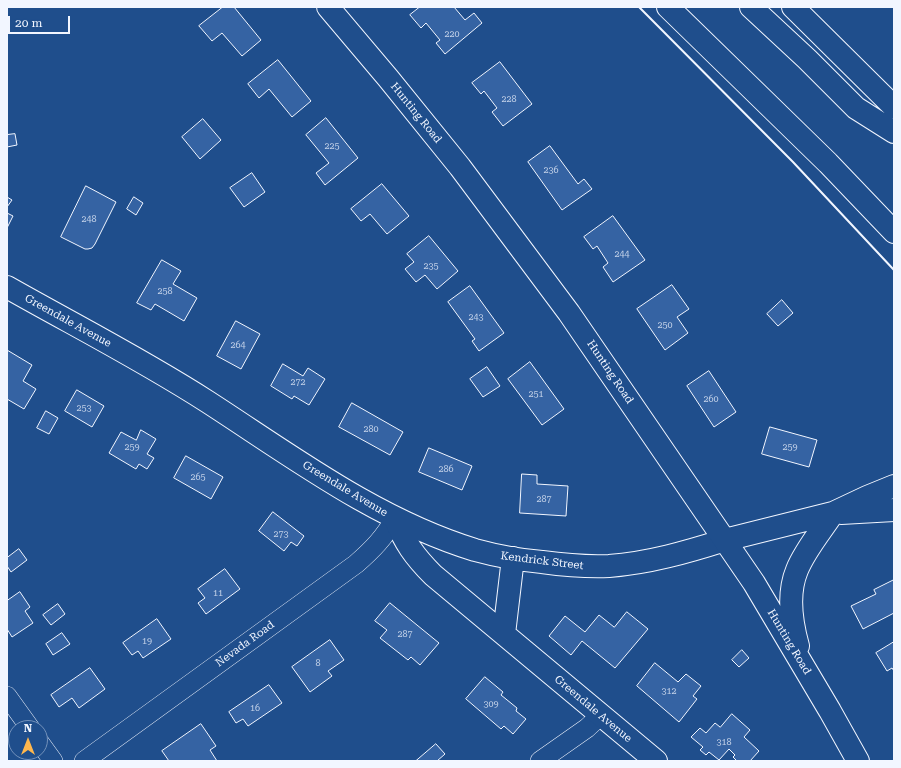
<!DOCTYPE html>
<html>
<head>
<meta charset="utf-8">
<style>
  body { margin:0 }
  #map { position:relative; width:901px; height:768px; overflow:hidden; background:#1f4e8c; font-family:"Roboto Serif",serif }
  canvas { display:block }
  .frame { position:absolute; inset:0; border:8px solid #f2f6ff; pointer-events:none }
  .north { position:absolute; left:8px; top:720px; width:40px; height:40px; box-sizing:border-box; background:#1f4e8c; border:1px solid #7391ba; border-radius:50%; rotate:0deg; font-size:11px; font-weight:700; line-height:16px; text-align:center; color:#f2f6ff }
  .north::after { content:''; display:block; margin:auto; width:14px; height:18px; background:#ffb74d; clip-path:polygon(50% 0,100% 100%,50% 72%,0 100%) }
  .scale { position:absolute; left:8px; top:16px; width:62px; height:18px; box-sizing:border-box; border:2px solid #f2f6ff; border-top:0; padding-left:5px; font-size:12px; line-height:14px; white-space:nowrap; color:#f2f6ff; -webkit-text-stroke:3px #1f4e8c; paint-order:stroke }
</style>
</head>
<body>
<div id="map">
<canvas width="901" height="768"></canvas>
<div class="frame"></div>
<div class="north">N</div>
<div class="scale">20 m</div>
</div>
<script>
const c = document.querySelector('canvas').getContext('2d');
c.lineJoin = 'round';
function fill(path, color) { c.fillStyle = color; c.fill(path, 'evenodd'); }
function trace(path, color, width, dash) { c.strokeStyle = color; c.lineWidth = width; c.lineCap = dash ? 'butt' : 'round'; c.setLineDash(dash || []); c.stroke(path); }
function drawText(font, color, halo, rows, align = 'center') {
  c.font = font + ' "Roboto Serif",serif'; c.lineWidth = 3; c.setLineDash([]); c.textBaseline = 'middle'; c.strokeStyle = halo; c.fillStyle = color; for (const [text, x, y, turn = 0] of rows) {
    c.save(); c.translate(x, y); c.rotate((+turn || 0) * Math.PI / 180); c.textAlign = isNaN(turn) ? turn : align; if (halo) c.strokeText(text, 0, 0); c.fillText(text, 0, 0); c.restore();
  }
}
const building = new Path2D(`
  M223,7H234L261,40L242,56L222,33L212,41L199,26Z
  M420,7H454L465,20L474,13L482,23L445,54L436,43L440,40L426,23L421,28L410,15Z
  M278,60L311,101L292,117L269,89L259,98L248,84Z
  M500,62L532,104L503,126L492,112L497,108L484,91L481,94L472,83Z
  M326,118L358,158L325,185L316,173L329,163L306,135Z
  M203,119L221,140L200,159L182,137Z
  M15,134L17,145L7,147V135Z
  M550,146L578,184L584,179L592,189L562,210L528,162Z
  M252,173L265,192L244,207L230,188Z
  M382,184L409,216L387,234L370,214L361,221L351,209Z
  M86,186L116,202L95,244L92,248L88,249H85L61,237Z
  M7,197L12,200L7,207Z
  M134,197L143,203L136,215L127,209Z
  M7,213L13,216L7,228Z
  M613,216L645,260L613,282L603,267L608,263L597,246L593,249L584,237Z
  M429,236L458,271L437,289L425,275L416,282L405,269L414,262L407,254Z
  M162,260L181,271L173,284L197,298L184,321L155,304L151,310L137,303Z
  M672,285L689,309L677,317L688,333L665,350L637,309Z
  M470,286L504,333L479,351L472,341L475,339L448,302Z
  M782,300L793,313L778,326L767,314Z
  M236,321L260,334L241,369L217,356Z
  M7,350L32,365L23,381L36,389L24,409L7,399Z
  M530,362L564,409L542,425L508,379Z
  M283,364L303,376L308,368L325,379L309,405L294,396L292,399L271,386Z
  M487,367L500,386L483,397L470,379Z
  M709,371L736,412L714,427L687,386Z
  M77,390L104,406L92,427L65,411Z
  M352,403L403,432L390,455L339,427Z
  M46,411L58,418L49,434L37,428Z
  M770,427L817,440L809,467L762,454Z
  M141,430L156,439L147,454L154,458L147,469L139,464L136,469L109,453L121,432L136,440Z
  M429,448L472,466L462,490L419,472Z
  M186,456L223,477L211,499L174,478Z
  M522,474L537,475V484L568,486L566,516L520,513Z
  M273,512L304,536L297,546L291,542L284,551L259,531Z
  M19,549L27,560L11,572L7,566V558Z
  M225,569L240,589L206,614L198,603L205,598L198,589Z
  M894,580V613L863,629L851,606L876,594L874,590Z
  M20,592L30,607L25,611L33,623L12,637L7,629V601Z
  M390,603L439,643L420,665L411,657L408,660L380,638L387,630L375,621Z
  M58,604L65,614L51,625L43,615Z
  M627,612L648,629L615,668L582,641L571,655L549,636L565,616L585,632L599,615L614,627Z
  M157,619L171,639L143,658L138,651L132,655L123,643Z
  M62,633L70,644L53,655L46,644Z
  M330,640L344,660L328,671L332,676L310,692L292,667Z
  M894,642V671L892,668L887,671L876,653Z
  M742,650L749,658L739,667L732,660Z
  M655,663L678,682L686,674L701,686L693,696L697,699L679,722L637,686Z
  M90,668L105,689L79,708L72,698L59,707L51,695Z
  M485,677L503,692L501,695L517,708L516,711L526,719L513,734L504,726L501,729L466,699Z
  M269,685L282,703L248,726L243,719L236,723L229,712Z
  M732,714L750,730L744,737L759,751L750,761H737L733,757L735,755L729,749L719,760L709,752L706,755L700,750L703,747L691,737L700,728L706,733L715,723L720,727Z
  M201,724L216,746L210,750L217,761H169L162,751Z
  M436,744L445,754L437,761H416Z`);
const minor = new Path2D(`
  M7,696L30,728
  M40,743L53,761
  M84,761L356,564C372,550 385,537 395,518
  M540,761L587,728L601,715`);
const tertiary = new Path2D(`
  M7,287C74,325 143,360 208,402C293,457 377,520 475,550C497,556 519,560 542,562C564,565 586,567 609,566C649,563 687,552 725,540
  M395,518C404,542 415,557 433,575L656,761
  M504,634L513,558`);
const secondary = new Path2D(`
  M328,7L388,78L460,167L569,313L754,583L830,711L858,761
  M841,513L894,510
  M725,540L833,513L867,497L894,486
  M798,646C791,621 787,594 797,570C805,550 822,530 833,513`);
const motorway = new Path2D(`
  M668,7L828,163L894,232
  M751,7L807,59L856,108L894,132
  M793,7L894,107`);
const wall = new Path2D(`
  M639,7L793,162L894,270`);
const numberNames = [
  ["220",452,34],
  ["228",509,99],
  ["225",332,146],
  ["236",551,170],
  ["248",89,219],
  ["244",622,254],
  ["235",431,266],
  ["258",165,291],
  ["243",476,317],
  ["250",665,325],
  ["264",238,345],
  ["272",298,382],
  ["251",536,394],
  ["260",711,399],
  ["253",84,408],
  ["280",371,429],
  ["259",132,447],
  ["259",790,447],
  ["286",446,469],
  ["265",198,477],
  ["287",544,499],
  ["273",281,534],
  ["11",218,593],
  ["287",405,634],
  ["19",147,641],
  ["8",318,663],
  ["312",669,691],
  ["309",491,704],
  ["16",255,708],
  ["318",724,742]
];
const streetNames = [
  ["Hunting Road",416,113,51],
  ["Greendale Avenue",68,321,29],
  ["Hunting Road",610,372,56],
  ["Greendale Avenue",345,489,31],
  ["Kendrick Street",542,561,7],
  ["Hunting Road",789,642,59],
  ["Nevada Road",245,644,-36],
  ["Greendale Avenue",593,709,40]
];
fill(building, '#3563a3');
trace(building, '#f2f6ff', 1);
trace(minor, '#f2f6ff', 20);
trace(tertiary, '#f2f6ff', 24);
trace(secondary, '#f2f6ff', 24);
trace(motorway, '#f2f6ff', 24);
trace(minor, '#1f4e8c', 19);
trace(tertiary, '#1f4e8c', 22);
trace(secondary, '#1f4e8c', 22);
trace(motorway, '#1f4e8c', 22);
trace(wall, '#f2f6ff', 2);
drawText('9px', '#c3d1e8', null, numberNames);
drawText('11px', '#f2f6ff', '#1f4e8c', streetNames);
</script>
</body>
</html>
